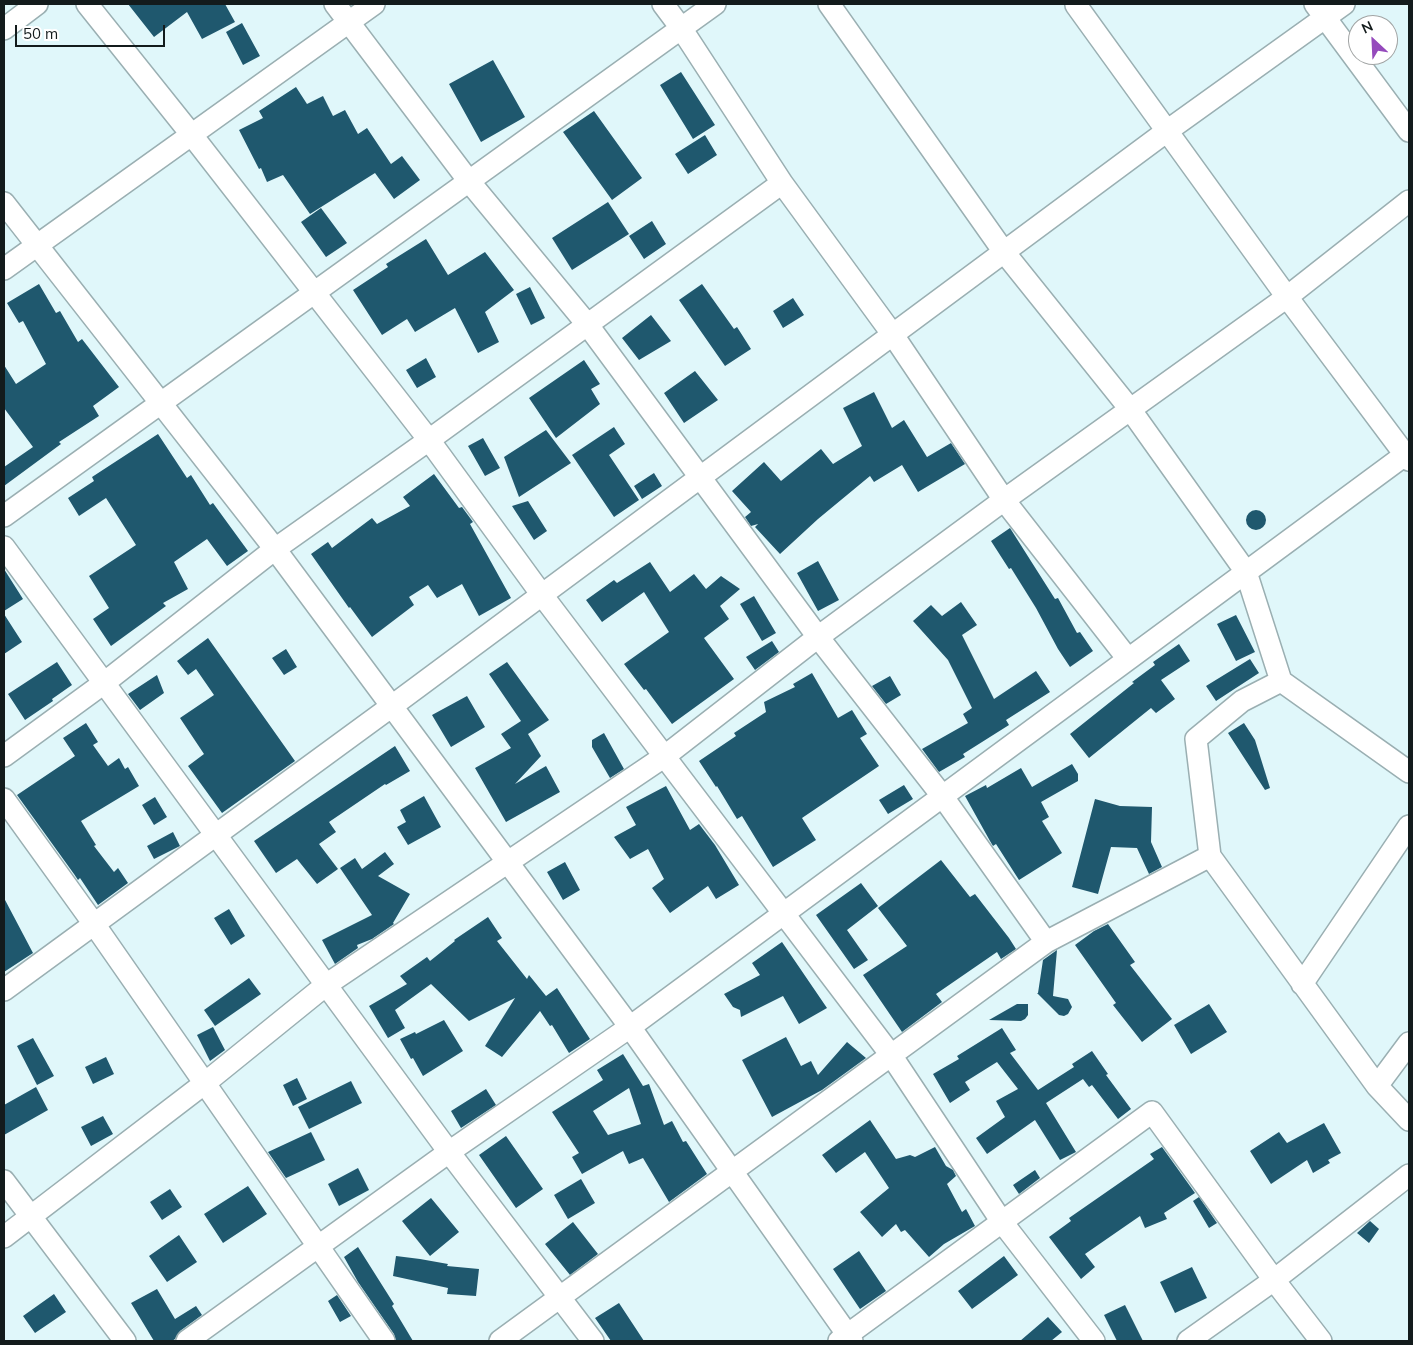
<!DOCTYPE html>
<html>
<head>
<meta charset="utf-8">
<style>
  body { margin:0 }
  #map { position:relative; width:1413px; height:1345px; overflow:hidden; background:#e0f7fa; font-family:Mulish,sans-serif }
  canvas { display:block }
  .frame { position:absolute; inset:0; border:5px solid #131b1c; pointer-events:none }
  .north { position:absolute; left:1348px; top:15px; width:50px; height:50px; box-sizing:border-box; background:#fff; border:1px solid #a1a4a4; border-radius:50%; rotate:335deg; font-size:14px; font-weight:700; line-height:20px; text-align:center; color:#131b1c }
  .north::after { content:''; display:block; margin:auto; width:18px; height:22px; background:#954abc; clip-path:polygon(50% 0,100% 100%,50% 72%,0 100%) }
  .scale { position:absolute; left:15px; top:25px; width:150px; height:22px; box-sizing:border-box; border:2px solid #131b1c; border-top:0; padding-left:6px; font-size:15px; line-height:18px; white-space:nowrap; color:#131b1c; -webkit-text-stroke:4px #fff; paint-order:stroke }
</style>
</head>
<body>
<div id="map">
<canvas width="1413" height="1345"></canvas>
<div class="frame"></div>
<div class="north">N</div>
<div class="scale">50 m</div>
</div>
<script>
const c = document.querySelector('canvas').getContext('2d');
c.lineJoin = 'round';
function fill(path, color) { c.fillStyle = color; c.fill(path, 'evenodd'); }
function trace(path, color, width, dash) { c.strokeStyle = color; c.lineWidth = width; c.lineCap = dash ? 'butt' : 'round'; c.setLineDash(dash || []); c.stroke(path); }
const building = new Path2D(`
  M128,4H225L235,22L202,39L187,12L154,37Z
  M242,23L260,56L243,65L226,32Z
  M493,60L525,117L481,142L449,84Z
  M681,72L715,125L693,139L660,85Z
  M296,87L307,104L323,96L333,116L345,110L358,134L367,128L391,164L402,156L420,180L394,199L375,173L310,214L283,175L267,182L261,168L259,169L239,130L263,118L259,111Z
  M594,111L642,178L612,200L563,132Z
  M705,135L717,155L688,174L675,154Z
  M608,202L629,234L572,270L552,238Z
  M321,208L347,243L326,257L301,222Z
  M652,221L666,244L644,259L629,236Z
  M426,239L448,275L485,252L514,290L485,312L499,342L478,353L455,308L415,332L407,319L382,335L353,290L388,267L386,264Z
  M39,284L56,313L60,311L78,342L82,339L119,387L93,406L99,416L59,442L61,444L4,486V467L33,447L4,408V365L16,384L46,364L23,321L19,323L7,303Z
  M702,284L734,329L737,327L751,349L725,366L679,300Z
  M530,287L545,318L531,325L516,294Z
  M793,298L804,315L783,328L773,311Z
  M651,315L671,341L639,360L622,338Z
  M426,358L436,377L417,388L406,370Z
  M584,360L600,384L591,389L600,404L556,438L529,398Z
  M695,371L718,400L684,423L664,393Z
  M874,392L892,428L904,420L927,457L951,443L965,464L918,492L902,465L874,482L870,476L818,519L780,554L755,527L758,524L751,526L745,517L751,512L732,491L764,462L781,481L821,449L833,464L862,446L843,408Z
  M614,427L625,444L609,455L639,500L614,517L572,455Z
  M546,430L571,463L519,497L504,457Z
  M158,434L187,478L191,475L210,505L213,503L248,551L227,566L207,539L174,562L188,589L163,603L166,606L111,646L93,619L109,608L89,576L136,545L106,498L79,516L68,498L94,481L92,477Z
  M483,438L500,468L485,476L468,446Z
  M654,473L662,486L642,499L634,486Z
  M434,474L459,508L462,507L473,522L470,524L511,598L479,616L462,584L437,598L428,585L409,597L414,605L372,637L350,607L349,608L311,554L328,542L332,548L372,518L377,524L410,506L403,497Z
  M528,501L547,531L534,540L512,506Z
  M1246 520a10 10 0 1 1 20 0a10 10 0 1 1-20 0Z
  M1010,528L1055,599L1058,598L1077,633L1080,632L1093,651L1070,667L1058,649L1036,608L1011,568L1009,569L991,541Z
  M818,561L839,600L818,611L797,573Z
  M650,562L670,592L694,574L706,589L721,576L740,589L720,606L729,619L704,638L734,679L672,724L646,689L644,690L624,664L669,632L644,592L602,622L586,600L614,580L617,583Z
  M4,569L23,599L4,611Z
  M754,596L776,633L762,641L740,604Z
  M961,602L977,625L962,635L994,699L1036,671L1050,692L1006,720L1009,725L963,754L965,757L939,772L922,749L968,723L963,714L972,708L948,660L913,621L931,605L942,616Z
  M4,614L22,642L4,654Z
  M1236,615L1255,652L1236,661L1217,624Z
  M208,638L295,761L222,813L188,766L204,754L180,718L214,695L196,669L188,675L177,661Z
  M772,641L779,652L755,670L746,657Z
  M1179,644L1190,661L1161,680L1175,699L1156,713L1151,708L1089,758L1070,734L1134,683L1132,682L1155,665L1153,662Z
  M286,649L297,667L284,675L272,658Z
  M1250,659L1259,673L1216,701L1206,686Z
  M57,662L72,685L52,699L53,701L25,720L8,694Z
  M507,662L549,720L528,734L541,756L515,784L546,766L560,792L506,822L475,768L511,748L501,734L521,721L489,674Z
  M812,673L838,718L852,710L867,734L860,738L879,766L802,818L816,840L773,867L742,816L737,819L717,786L716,787L699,761L736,736L734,733L766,712L764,702L795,687L793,684Z
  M157,675L164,693L140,710L128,694Z
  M890,676L901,695L886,704L872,686Z
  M467,696L485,727L451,747L432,715Z
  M86,723L98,742L93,745L108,766L119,758L125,769L128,767L139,786L81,821L96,845L94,846L114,872L118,868L128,883L98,905L80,878L78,880L74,874L17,795L75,756L63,738Z
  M1244,723L1255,740L1270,788L1265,790L1228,733Z
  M604,733L624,769L610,778L592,747V740Z
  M395,746L410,771L386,785L385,784L329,822L336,832L319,844L338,869L317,884L297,859L276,873L254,841Z
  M1072,764L1078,774V781L1041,802L1049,817L1042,821L1062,853L1019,880L996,844L993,846L990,841L965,796L986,785L987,788L1021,768L1032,787Z
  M904,785L913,799L888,814L879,800Z
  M666,786L690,830L699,824L715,845L739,885L716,899L708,886L670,913L652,888L664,879L648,849L630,859L614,837L636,825L626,807Z
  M424,796L441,827L408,845L397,827L406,822L400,810Z
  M155,797L167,817L154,825L142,805Z
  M1095,799L1120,806L1152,807L1151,842L1162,867L1149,874L1137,848L1111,847L1098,894L1072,887Z
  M173,832L180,846L154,859L147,846Z
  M385,852L394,864L378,876L410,894L393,923L394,924L372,939L357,945L358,948L335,964L322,940L372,915L340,868L355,858L362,869Z
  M941,860L970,897L975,894L1009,938L1016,949L1001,959L997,952L936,994L942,1002L902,1032L863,975L907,946L878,908Z
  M565,862L580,890L563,900L547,872Z
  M861,883L878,906L847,930L868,960L854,969L816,915Z
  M4,898L33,953L4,972Z
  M229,909L245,936L231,945L214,918Z
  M488,917L502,938L497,941L527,979L529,975L546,996L557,988L590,1039L569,1053L552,1025L550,1026L540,1011L502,1057L485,1046L515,998L469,1021L431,984L395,1010L405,1028L388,1038L369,1006L407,984L400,976L427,957L430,961L455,941L454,940Z
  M1108,924L1135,962L1130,965L1172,1019L1142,1042L1113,1005L1116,1003L1075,945L1094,931Z
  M782,942L827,1008L799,1024L783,996L741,1017L740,1010L733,1007L724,994L760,975L752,963Z
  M1057,950L1053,996L1068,999L1072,1007L1068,1014L1064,1016L1059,1015L1037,993H1038L1043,960Z
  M249,978L261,994L215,1026L204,1010Z
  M1017,1004H1028V1015L1025,1019L1021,1021L989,1020Z
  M1209,1004L1227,1032L1191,1054L1174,1025Z
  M444,1020L463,1051L423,1076L413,1058L411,1059L400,1039L415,1032L416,1034Z
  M213,1027L225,1050L210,1061L197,1035Z
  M1002,1028L1016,1050L1010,1053L1038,1090L1074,1067L1072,1064L1092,1051L1108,1074L1106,1075L1131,1109L1118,1119L1092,1085L1089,1087L1083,1079L1046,1103L1076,1152L1060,1160L1035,1120L987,1154L976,1138L1005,1117L996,1101L1018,1089L997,1062L965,1082L970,1090L950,1103L933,1074L959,1059L957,1056Z
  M786,1037L801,1066L811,1061L818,1075L847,1042L866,1058L822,1090L772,1117L742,1060Z
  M33,1038L54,1076L37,1085L17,1046Z
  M623,1054L643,1086L649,1084L664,1125L672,1121L683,1142L686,1141L707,1174L669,1202L643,1158L629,1164L623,1151L582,1174L572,1157L579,1153L552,1112L603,1080L597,1070ZM629,1088L641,1124L608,1135L593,1111Z
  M106,1057L114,1074L93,1084L85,1067Z
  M297,1078L307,1099L293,1106L283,1085Z
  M351,1081L362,1103L309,1129L298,1107Z
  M36,1087L48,1110L4,1135V1105Z
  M486,1089L496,1105L461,1128L451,1111Z
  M103,1116L113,1134L91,1146L81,1127Z
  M870,1120L896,1159L910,1155L915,1157L935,1147L946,1166L953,1170L956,1176L947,1184L962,1212L966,1209L975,1226L944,1244L929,1257L905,1230L901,1232L896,1224L882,1237L860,1212L889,1188L865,1152L836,1173L822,1155Z
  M1324,1123L1341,1153L1328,1160L1330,1163L1313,1173L1307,1160L1271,1184L1250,1151L1279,1132L1287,1143Z
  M311,1132L325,1160L286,1178L268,1152Z
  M506,1136L543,1189L516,1208L479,1155Z
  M1162,1147L1195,1193L1164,1213L1167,1219L1145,1228L1140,1216L1085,1254L1095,1267L1081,1279L1049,1237L1071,1221L1069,1218L1154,1159L1150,1154Z
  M358,1168L369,1190L339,1206L328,1184Z
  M1035,1170L1040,1178L1019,1194L1013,1185Z
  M581,1179L595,1203L568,1219L554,1195Z
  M248,1186L267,1214L223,1243L204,1214Z
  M170,1189L182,1207L162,1220L150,1202Z
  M1199,1197L1217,1223L1209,1228L1193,1201Z
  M431,1198L459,1232L430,1256L402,1221Z
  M1370,1221L1379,1229L1369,1243L1357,1233Z
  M573,1222L598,1254L570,1275L545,1244Z
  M179,1235L197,1262L167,1282L149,1256Z
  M358,1247L394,1304L392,1306L413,1341H396L394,1334L358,1282L344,1257Z
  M859,1251L886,1291L860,1309L833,1269Z
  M396,1256L420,1259L448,1264L447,1266L479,1269L476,1296L447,1294L448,1288L393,1276Z
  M1004,1256L1018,1275L972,1309L958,1291Z
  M1192,1267L1207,1298L1175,1313L1160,1282Z
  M157,1289L175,1319L196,1306L202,1315L180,1331L175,1339L172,1341H154L131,1303Z
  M54,1294L66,1312L35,1333L23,1316Z
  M337,1295L351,1316L340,1322L328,1301Z
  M619,1303L644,1341H611L595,1318Z
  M1125,1305L1143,1341H1117L1104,1315Z
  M1048,1317L1062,1332L1051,1341H1020Z`);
const minor = new Path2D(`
  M87,4L191,134L429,440L542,595L891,1055L1002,1222L1094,1341
  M335,4L468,180L587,324L818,637L943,797L1046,942
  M663,4L681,28L782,183L893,335L1004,500L1128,659
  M829,4L1004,252L1130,409L1246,572L1281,681L1242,701L1196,739L1210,856L1377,1086L1409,1120
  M1315,4L1409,131
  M1076,5L1287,297L1409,460
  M4,29L37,4
  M4,203L275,549L630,1027L852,1341
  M4,269L374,4
  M4,516L715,4
  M4,547L449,1152L593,1341
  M1281,681L1409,772
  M4,756L104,683L275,549L429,440L782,183
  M4,799L94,924L384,1341
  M1302,984L1409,826
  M4,990L392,706L1167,131L1344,4
  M1377,1086L1409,1043
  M4,1181L125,1341
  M4,1237L205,1083L326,985L665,756L818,637L1004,500L1287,297L1409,201
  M187,1341L449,1152L630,1027L1409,452
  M500,1341L1046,942L1210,856
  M839,1341L1152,1112L1274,1280L1321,1341
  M1188,1341L1274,1280L1409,1175`);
fill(building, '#1f586e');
trace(minor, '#9aafb2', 24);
trace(minor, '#fff', 21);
</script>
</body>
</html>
